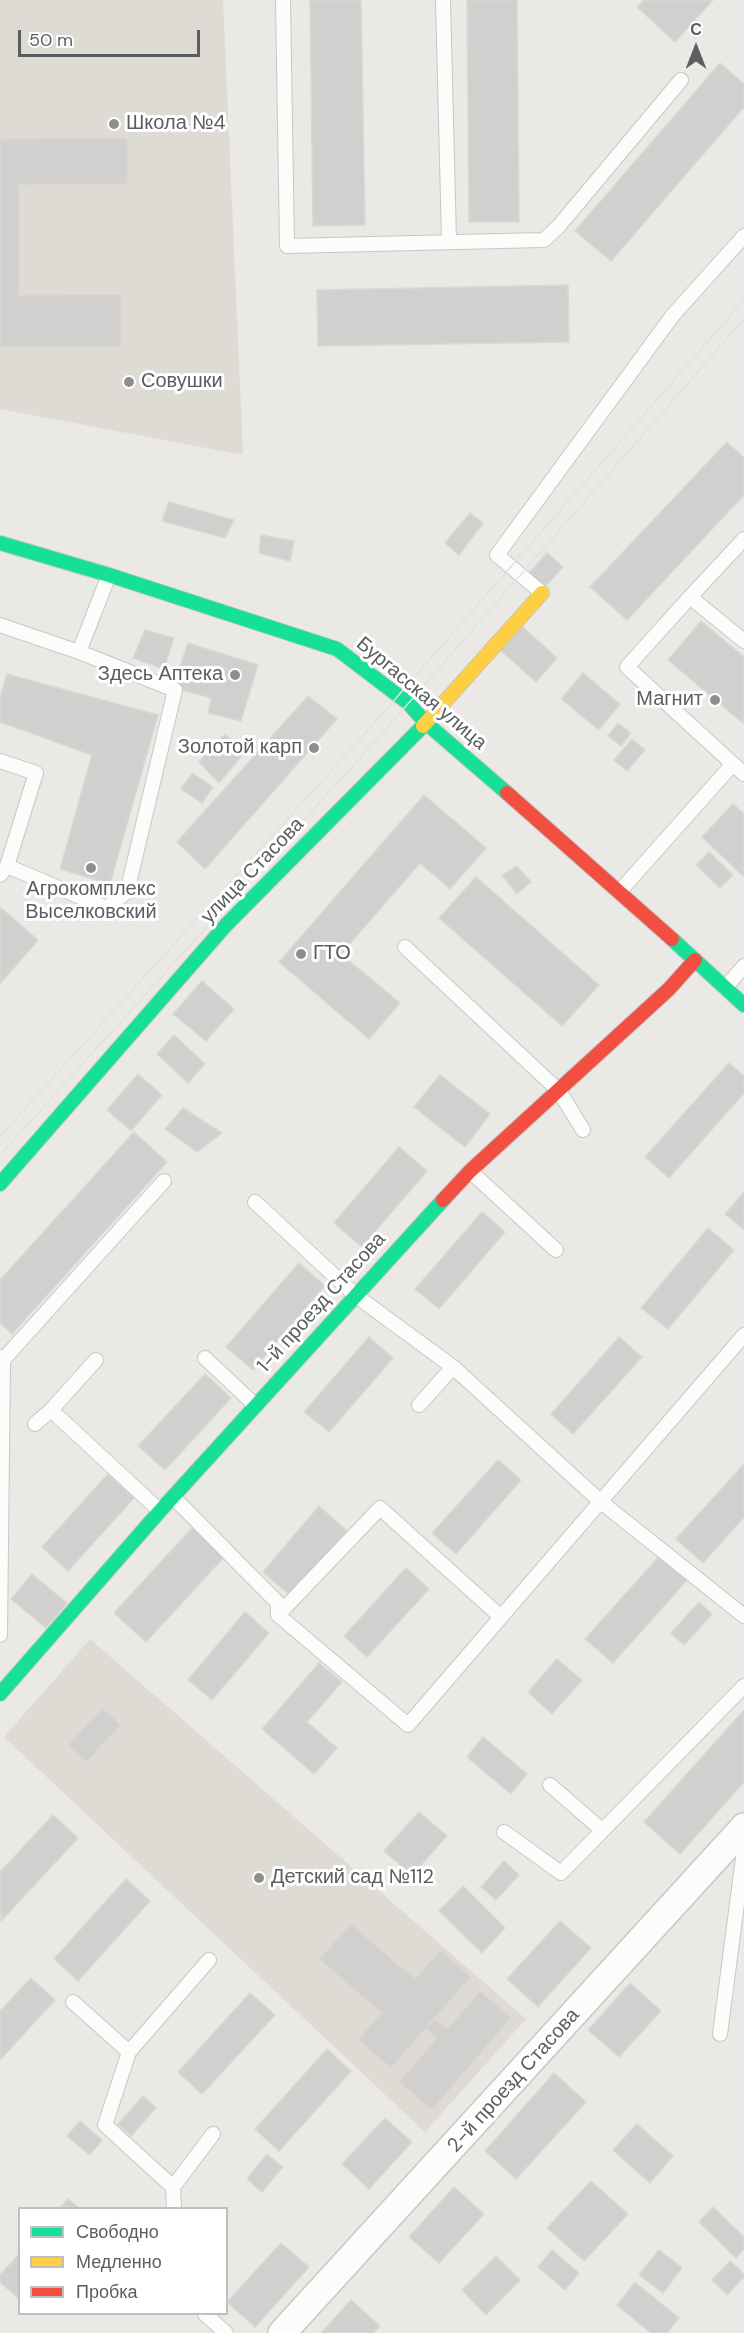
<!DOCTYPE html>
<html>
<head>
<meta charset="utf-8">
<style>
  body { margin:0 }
  #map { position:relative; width:744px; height:2333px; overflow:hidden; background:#eae9e5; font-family:"DM Sans",sans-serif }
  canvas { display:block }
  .legend { position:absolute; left:18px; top:2207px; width:210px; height:108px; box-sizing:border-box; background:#fff; border:2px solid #bdbfc1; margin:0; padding:8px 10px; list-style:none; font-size:18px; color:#5a5e63 }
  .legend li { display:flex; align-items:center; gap:12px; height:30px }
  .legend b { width:30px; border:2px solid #bdbfc1 }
  .north { position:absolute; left:666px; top:18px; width:60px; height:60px; -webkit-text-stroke:4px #fff; paint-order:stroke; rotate:0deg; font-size:16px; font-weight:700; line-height:24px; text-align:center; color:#5a5e63 }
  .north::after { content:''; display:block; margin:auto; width:21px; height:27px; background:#5a5e63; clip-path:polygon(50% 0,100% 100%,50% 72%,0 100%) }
  .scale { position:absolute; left:18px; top:30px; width:182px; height:27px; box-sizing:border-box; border:3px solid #5a5e63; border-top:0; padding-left:8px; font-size:18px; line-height:21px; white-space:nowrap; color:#5a5e63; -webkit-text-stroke:4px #fff; paint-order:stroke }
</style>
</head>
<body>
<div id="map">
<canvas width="744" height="2333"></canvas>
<ul class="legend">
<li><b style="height:8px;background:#16e098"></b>Свободно</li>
<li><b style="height:8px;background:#ffcf43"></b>Медленно</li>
<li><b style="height:8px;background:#f24e42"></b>Пробка</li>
</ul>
<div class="north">С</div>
<div class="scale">50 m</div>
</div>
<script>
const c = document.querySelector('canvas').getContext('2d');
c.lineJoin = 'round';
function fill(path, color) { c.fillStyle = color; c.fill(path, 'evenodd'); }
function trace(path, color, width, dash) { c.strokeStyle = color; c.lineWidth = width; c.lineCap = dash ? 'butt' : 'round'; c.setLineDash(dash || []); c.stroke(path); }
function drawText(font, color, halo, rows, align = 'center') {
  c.font = font + ' "DM Sans",sans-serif'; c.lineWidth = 6; c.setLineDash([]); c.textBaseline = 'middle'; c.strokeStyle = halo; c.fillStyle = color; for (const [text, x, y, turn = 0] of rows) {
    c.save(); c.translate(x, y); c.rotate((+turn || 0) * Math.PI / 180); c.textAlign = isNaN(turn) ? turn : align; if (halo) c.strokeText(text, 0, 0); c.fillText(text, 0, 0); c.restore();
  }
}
const education = new Path2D(`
  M0,0H223L243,455L0,409Z
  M90,1639L526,2019L425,2132L4,1737Z`);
const building = new Path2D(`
  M310,0H361L365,225L313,226Z
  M467,0H517L519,222H469Z
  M644,0H713L675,42L637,7Z
  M720,63L744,84V107L611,261L575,231Z
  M127,138V184L19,185V295L121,294V346L0,347V139Z
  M568,285L569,342L318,346L317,290Z
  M727,442L744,458V495L627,620L590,587Z
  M169,502L234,520L225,538L162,521Z
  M470,513L483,523L459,555L445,543Z
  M261,535L294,541L290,561L259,553Z
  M547,553L563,567L543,589L527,575Z
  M701,621L744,657V724L668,660Z
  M522,626L557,658L536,682L500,650Z
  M145,630L174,638L164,669L133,658Z
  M188,643L258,665L241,721L208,713L211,698L173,687Z
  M583,673L620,704L599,730L561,699Z
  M7,674L158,715L110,884L60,869L92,755L0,722V698Z
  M308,696L337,719L205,869L177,842Z
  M618,723L631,733L621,746L608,736Z
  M225,734L245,752L219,783L199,762Z
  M632,739L645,750L627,771L614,760Z
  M192,773L213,787L202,803L181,789Z
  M424,795L486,848L450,889L420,863L341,954L400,1003L369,1039L279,962Z
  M733,804L744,814V877L702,837Z
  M709,852L733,875L720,888L696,865Z
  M517,866L531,882L517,894L502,875Z
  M476,877L599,985L562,1026L439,918Z
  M0,907L38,940L0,984Z
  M202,981L234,1009L206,1041L173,1014Z
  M174,1035L205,1064L188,1083L157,1054Z
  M729,1063L744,1076V1093L669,1178L645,1157Z
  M138,1074L162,1095L131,1131L107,1110Z
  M440,1075L490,1114L465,1147L414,1107Z
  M183,1108L222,1133L197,1152L165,1129Z
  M134,1132L167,1162L12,1334L0,1323V1280Z
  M399,1147L427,1171L362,1247L334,1223Z
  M744,1192V1230L725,1214Z
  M482,1212L505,1232L439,1309L415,1289Z
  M708,1228L734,1250L668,1329L641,1308Z
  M299,1263L325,1286L253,1370L226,1347Z
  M369,1337L393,1358L329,1432L304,1412Z
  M619,1337L642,1357L573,1434L551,1414Z
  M205,1374L231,1398L165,1470L138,1446Z
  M498,1460L521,1480L456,1554L432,1533Z
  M744,1464V1517L703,1563L676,1539Z
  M108,1474L134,1498L68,1571L42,1547Z
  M319,1506L347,1531L291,1596L263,1572Z
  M193,1527L225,1556L146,1642L114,1613Z
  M661,1554L688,1579L613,1663L585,1639Z
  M406,1568L429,1589L367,1657L344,1636Z
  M32,1574L67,1603L46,1628L11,1599Z
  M699,1602L712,1614L684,1645L671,1633Z
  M245,1612L269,1633L212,1700L188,1680Z
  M557,1659L582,1680L552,1714L528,1692Z
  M319,1663L342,1682L307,1722L337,1748L314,1774L262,1729Z
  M102,1708L121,1725L86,1762L68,1745Z
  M744,1710V1782L680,1854L644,1822Z
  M483,1737L527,1774L511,1794L467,1757Z
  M419,1812L447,1836L412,1875L384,1851Z
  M53,1815L78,1838L1,1921L0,1872Z
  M504,1861L519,1875L496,1900L481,1887Z
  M126,1879L150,1901L78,1981L54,1959Z
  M463,1886L505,1928L482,1953L439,1911Z
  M560,1921L591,1948L538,2007L507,1979Z
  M351,1924L415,1979L440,1950L471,1977L391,2068L358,2040L381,2013L319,1959Z
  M31,1978L55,2000L0,2060V2011Z
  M630,1983L661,2011L619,2057L588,2030Z
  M480,1991L511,2018L432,2110L399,2082L437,2038L426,2028L434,2018L447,2029Z
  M250,1993L275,2015L202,2094L178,2072Z
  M327,2049L351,2071L279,2151L255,2129Z
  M554,2073L586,2102L516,2179L485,2151Z
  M143,2096L156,2108L131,2136L118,2124Z
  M385,2118L412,2142L369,2189L342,2164Z
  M80,2121L102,2140L90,2155L67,2136Z
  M637,2124L673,2156L650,2183L613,2150Z
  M267,2154L283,2167L262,2192L247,2179Z
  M591,2181L628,2214L584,2261L547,2228Z
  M454,2187L484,2214L439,2263L409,2237Z
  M68,2199L79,2208H60Z
  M713,2207L744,2237V2249L736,2258L699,2222Z
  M281,2243L309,2267L255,2327L227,2302Z
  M552,2250L579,2273L565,2290L538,2267Z
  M659,2250L682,2268L663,2293L639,2275Z
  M20,2253V2300L0,2282V2275Z
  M496,2256L520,2280L486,2315L462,2290Z
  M730,2261L744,2274V2277L727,2295L712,2280Z
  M635,2282L679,2318L667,2333H651L617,2305Z
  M351,2300L380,2326L373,2333H321Z`);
const lane = new Path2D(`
  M283,0L287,246L544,240L558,227L681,80
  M443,0L449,241
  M542,593L497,555L673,315L744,236
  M690,597L744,539
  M0,625L79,652L175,690L127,892L106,908L7,866L0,875
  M744,641L690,597L627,667L744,774
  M79,652L109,575
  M0,761L36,773L7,866
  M620,891L733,764
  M405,947L559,1091L583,1130
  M725,988L744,966
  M470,1171L556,1250
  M255,1202L355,1295L453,1367L601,1502L744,1616
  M0,1357L3,1360L0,1635
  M205,1358L255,1405
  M3,1360L164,1181
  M419,1405L453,1367
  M51,1410L96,1360
  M35,1424L51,1410L160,1511
  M174,1498L278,1603V1615L408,1725L744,1335
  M278,1615L380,1508L501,1617
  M550,1785L602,1830
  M504,1832L561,1873L744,1686
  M73,2002L129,2052
  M720,2034L744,1850
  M173,2187L213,2134
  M174,2208L173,2187L105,2125L129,2052L209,1960
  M205,2314L226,2333`);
const street = new Path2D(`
  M282,2333L744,1827`);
const fast = new Path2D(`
  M0,543L109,575L337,649L408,703L426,723L507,793
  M672,939L744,1005
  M0,1184L226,925L423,726
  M0,1694L160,1511L443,1200`);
const slow = new Path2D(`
  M423,726L542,593`);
const jam = new Path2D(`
  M507,793L672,939
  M443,1200L470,1171L669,989L695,960`);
const tram = new Path2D(`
  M0,1136L369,729L744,300
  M0,1155L379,737L744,319`);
const markers = [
  [114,124,6,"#8c8f90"],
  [129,382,6,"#8c8f90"],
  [235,675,6,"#8c8f90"],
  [715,700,6,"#8c8f90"],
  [314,748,6,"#8c8f90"],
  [91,868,6,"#8c8f90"],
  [301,954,6,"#8c8f90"],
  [259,1878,6,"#8c8f90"]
];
const poiNames = [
  ["Школа №4",126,124],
  ["Совушки",141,382],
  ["Здесь Аптека",223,675,"right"],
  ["Магнит",703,700,"right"],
  ["Золотой карп",302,748,"right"],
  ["Агрокомплекс",91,890,"center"],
  ["Выселковский",91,913,"center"],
  ["ГТО",313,954],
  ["Детский сад №112",271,1878]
];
const streetNames = [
  ["Бургасская улица",421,694,40],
  ["улица Стасова",253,871,-46],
  ["1-й проезд Стасова",322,1303,-48],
  ["2-й проезд Стасова",514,2081,-48]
];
fill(education, '#dedbd4');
fill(building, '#d1d0ce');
trace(building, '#dad8d4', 1.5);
trace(lane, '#c7c7c7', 16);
trace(street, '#c7c7c7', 30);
trace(fast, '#c5c6c5', 16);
trace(slow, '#c5c6c5', 16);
trace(jam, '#c5c6c5', 16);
trace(lane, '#fcfcfb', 14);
trace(street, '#fcfcfb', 27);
trace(fast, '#16e098', 14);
trace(slow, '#ffcf43', 14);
trace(jam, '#f24e42', 14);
trace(tram, '#e2e1e2', 1.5);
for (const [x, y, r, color] of markers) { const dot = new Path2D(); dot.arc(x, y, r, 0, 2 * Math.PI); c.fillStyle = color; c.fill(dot); trace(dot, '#fff', 2); }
drawText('20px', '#5a5e63', '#fff', poiNames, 'left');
drawText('20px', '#5a5e63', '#fff', streetNames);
</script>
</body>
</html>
